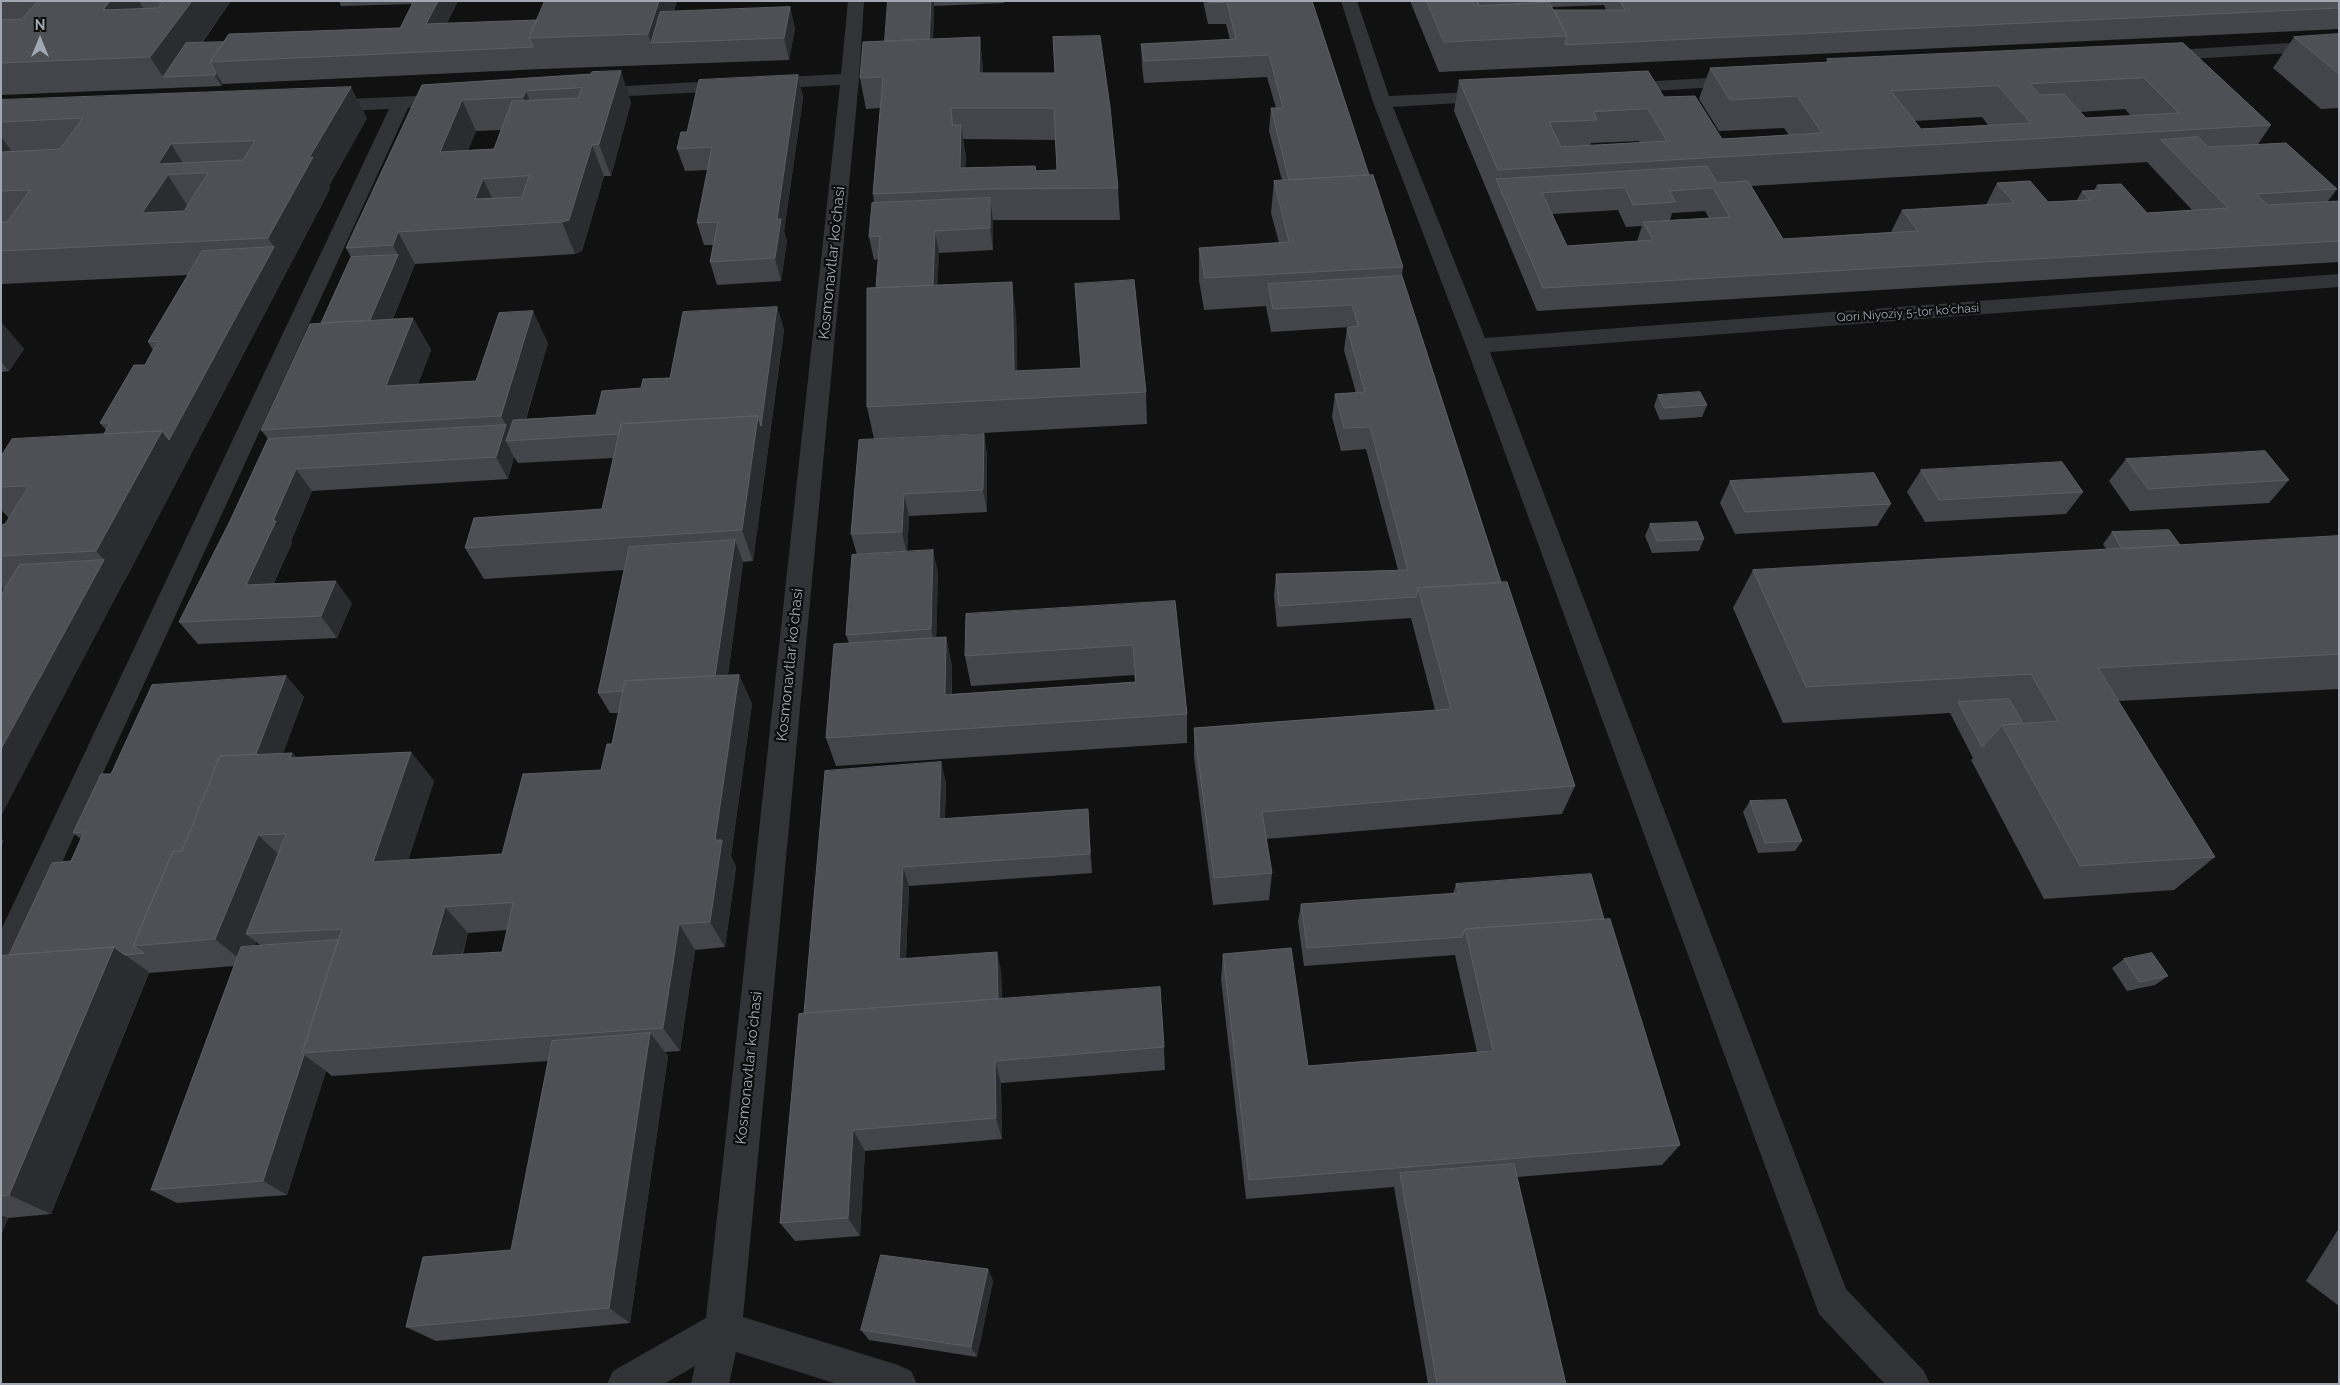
<!DOCTYPE html>
<html>
<head>
<meta charset="utf-8">
<style>
  body { margin:0 }
  #map { position:relative; width:2340px; height:1385px; overflow:hidden; background:#111112; font-family:Raleway,sans-serif }
  canvas { display:block }
  .frame { position:absolute; inset:0; border:2px solid #a2a8b3; pointer-events:none }
  .north { position:absolute; left:15px; top:15px; width:50px; height:50px; -webkit-text-stroke:4px #0c0c0d; paint-order:stroke; rotate:0deg; font-size:14px; font-weight:700; line-height:20px; text-align:center; color:#a2a8b3 }
  .north::after { content:''; display:block; margin:auto; width:18px; height:22px; background:#a2a8b3; clip-path:polygon(50% 0,100% 100%,50% 72%,0 100%) }
</style>
</head>
<body>
<div id="map">
<canvas width="2340" height="1385"></canvas>
<div class="frame"></div>
<div class="north">N</div>
</div>
<script>
const c = document.querySelector('canvas').getContext('2d');
c.lineJoin = 'round';
function fill(path, color) { c.fillStyle = color; c.fill(path, 'evenodd'); }
function trace(path, color, width, dash) { c.strokeStyle = color; c.lineWidth = width; c.lineCap = dash ? 'butt' : 'round'; c.setLineDash(dash || []); c.stroke(path); }
function drawText(font, color, halo, rows, align = 'center') {
  c.font = font + ' Raleway,sans-serif'; c.lineWidth = 4.5; c.setLineDash([]); c.textBaseline = 'middle'; c.strokeStyle = halo; c.fillStyle = color; for (const [text, x, y, turn = 0] of rows) {
    c.save(); c.translate(x, y); c.rotate((+turn || 0) * Math.PI / 180); c.textAlign = isNaN(turn) ? turn : align; if (halo) c.strokeText(text, 0, 0); c.fillText(text, 0, 0); c.restore();
  }
}
const minor = new Path2D(`
  M848,1H864L859,79L743,1317L898,1365L911,1371L917,1384H837L736,1352L729,1384H691L695,1366L664,1384H607L613,1371L706,1318L840,85L590,98L584,97L581,93L584,89L590,88L841,74Z
  M1341,1H1357L1389,96L1493,91L1499,92L1502,96L1499,100L1493,101L1393,107L1485,338L2339,274V287L1490,352L1846,1289L1924,1371L1930,1384H1885L1819,1314L1466,346L1373,102Z
  M2339,40V50L2157,61L2151,60L2148,56L2151,52L2157,51Z
  M1743,76L1749,77L1752,81L1749,85L1621,93L1615,92L1612,88L1615,84L1621,83Z
  M417,96L423,98L426,102L423,106L408,108L48,893L12,976L1,981V930L389,109L323,112L316,110L314,106L316,102L323,100Z`);
const wall = new Path2D(`
  M1,1H231L202,43L224,42L400,28L413,4L341,6L339,1H458L447,23L537,20L545,1H677L674,11L790,7L795,29L789,60L541,69L223,84L221,86L1,95Z
  M888,1H1004V3L934,6L933,39L980,37L983,73H1055L1118,188L1120,220H993V250L939,253L937,285L1016,314L1017,371L1146,392L1147,424L874,439L867,407L878,259L874,260L869,237L874,203L873,194L880,108L866,109L860,78L885,41ZM963,139L1055,140L1057,170L1036,171L965,168L966,157Z
  M1203,1H1312L1369,175L1403,267L1402,276L1502,583L1575,786L1562,814L1266,839L1272,873L1269,900L1213,905L1194,757V728L1435,710L1411,618L1277,627L1274,596L1276,574L1398,570L1366,449L1341,451L1332,417L1335,394L1356,393L1344,350L1347,328L1349,327L1271,332L1266,306L1204,310L1199,280V248L1279,243L1271,213L1274,181L1282,180L1269,131L1271,108H1276L1267,77L1144,83L1142,66L1141,44L1230,40L1226,24H1208Z
  M1410,1H2339V29L1439,72ZM1604,5L1606,10H1554L1552,7Z
  M2339,34V108L2321,109L2273,68L2294,37Z
  M2183,43L2271,125L2258,144L2337,189L2328,201H2339V262L1537,311L1454,111L1459,80L1664,97L1722,139L1789,135L1784,128L1719,131L1699,99L1710,68L1826,62L1827,59ZM2125,109L2131,116L2086,118L2080,112ZM1982,117L1988,125L1921,129L1914,121ZM1639,141L1640,143L1590,146L1591,143ZM2147,162L2192,210L2147,213L2097,185L2094,191H2082L2077,200L2048,202L1997,183L1986,205L1902,210L1891,232L1783,239L1751,186ZM1618,210L1626,227L1642,226L1637,241L1567,246L1552,214ZM1705,211L1709,218L1670,220L1672,213Z
  M591,74L631,102L611,176H604L582,251L575,254L415,264L393,319L413,318L431,350L418,384L476,381L548,343L526,419L596,415L641,388L670,378L777,307L784,330L753,561L743,562L728,675H739L752,704L731,856L736,867L725,947L695,950L680,1051L665,1052L668,1056L630,1323L436,1341L406,1327L511,1250L548,1061L332,1076L326,1071L287,1195L177,1203L151,1190L234,966L149,973L51,1214L8,1218L1,1235V956L9,955L71,861L81,839L73,833L111,774L286,676L304,697L283,753H292L296,757L411,752L434,781L408,860L502,854L601,770L612,744L618,713H610L598,693L624,570L484,579L465,548L602,509L613,458L518,463L514,457L508,479L312,491L291,541L292,543L274,583L352,603L337,638L198,644L179,622L229,523L268,439L261,430L321,323L351,257L346,248L422,85ZM501,130L494,149L468,150L476,131ZM507,930L502,952L463,954L468,933ZM256,942L260,945L254,946Z
  M798,75L803,98L784,231L787,241L781,281L717,285L710,262L713,245H704L697,223L708,170L685,171L677,149L687,132Z
  M1,100L367,118L329,186L330,189L124,582L4,589L1,593V525L5,524L9,518L1,510V456L104,434L106,430L100,423L145,365L153,350L148,342L188,275L1,284Z
  M1,322L24,349L9,371L1,372Z
  M1658,395L1707,405L1702,417L1660,420L1654,406Z
  M984,434L987,456V512L909,516L907,552L938,572L936,638L946,637L952,667V694L1135,682L1134,675L971,686L965,656L1175,601L1187,714V743L836,766L826,738L849,643L846,635L857,555L851,534L859,440Z
  M2126,459L2289,480L2269,503L2130,511L2109,481Z
  M1921,470L2083,492L2066,514L1925,522L1907,492Z
  M1730,481L1891,504L1877,526L1735,534L1720,503Z
  M1650,524L1704,539L1699,551L1652,553L1645,536Z
  M2112,532L2180,545L2339,536V689L2118,701L2215,857L2174,890L2044,899L1971,760L1973,758L1950,713L1783,723L1733,608L1753,570L2106,549L2103,544Z
  M946,782L945,819L1088,809L1092,873L909,886L906,958L1001,970L1002,999L1164,1047L1165,1070L1001,1083L1002,1139L865,1151L860,1236L795,1241L780,1223L804,1013Z
  M1750,801L1802,841L1795,851L1758,853L1743,812Z
  M1456,884L1604,919L1680,1145L1662,1165L1517,1177L1566,1384H1428L1394,1187L1246,1199L1221,979L1223,954L1308,1066L1477,1052L1455,955L1304,966L1298,922L1301,904L1453,894Z
  M2124,959L2168,976L2155,985L2127,991L2112,968Z
  M2339,1228V1306L2306,1281Z
  M988,1269L993,1281L977,1357L869,1340L861,1330Z`);
const shadedWall = new Path2D(`
  M110,1H139L145,11L103,10Z
  M192,1H231L178,76L163,77L150,57Z
  M438,1H458L436,46L426,24Z
  M659,1H677L665,42L651,43L648,34Z
  M931,1H934V6L932,70L929,48Z
  M790,7L795,29L789,60L784,38Z
  M980,37L983,68V104L979,73Z
  M621,71L631,102L611,176L599,144Z
  M216,73L223,84L221,86L215,75Z
  M798,75L803,98L784,231L787,241L781,281L775,258L777,219Z
  M351,87L367,118L329,186L330,189L1,816V749L104,560L96,551L162,431L274,247L268,238L309,158Z
  M526,91L538,122L536,129L523,97Z
  M462,100L476,131L455,183L440,152Z
  M961,125L966,157L965,190L960,168Z
  M1,137L14,154L1,171Z
  M171,144L190,174L168,175L188,207L165,243L142,213L158,164Z
  M592,145L604,176L582,251L575,254L562,222Z
  M483,179L498,210L475,199Z
  M990,198L993,220V250L990,228Z
  M935,231L939,253L936,317L932,294Z
  M398,232L415,264L379,353L366,330L398,255L393,245Z
  M1012,282L1016,314L1018,399L1014,371Z
  M777,307L784,330L753,561L742,530L758,416Z
  M533,311L548,343L519,440L506,441L514,457L508,479L496,457L506,425L501,416Z
  M413,318L431,350L405,418L386,386Z
  M1,322L24,349L9,371L1,362Z
  M984,434L987,456V512L983,490Z
  M296,469L312,491L291,541L292,543L263,606L246,585Z
  M904,494L909,516L907,554L902,532Z
  M735,540L743,562L724,705L714,684Z
  M933,550L938,572L936,651L931,629Z
  M336,581L352,603L337,638L321,616Z
  M1,586L4,589L1,593Z
  M946,637L952,667L951,724L945,695Z
  M739,675L752,704L731,856L736,867L725,947L710,922L715,840Z
  M286,676L304,697L272,783L252,763Z
  M411,752L434,781L399,889L373,862Z
  M292,753L318,782L290,758Z
  M941,762L946,782L944,839L939,819Z
  M1088,809L1089,828L1092,873L1090,854Z
  M258,835L287,862L246,934L256,942L247,965L215,939Z
  M1,839L4,841L1,846Z
  M903,867L909,886L905,976L899,959Z
  M445,907L468,933L455,981L431,956Z
  M679,924L695,950L680,1051L663,1028Z
  M114,947L149,972L51,1214L9,1195Z
  M997,952L1001,970L1002,1023L998,1007Z
  M650,1033L668,1056L630,1323L609,1308Z
  M304,1055L326,1071L287,1195L263,1181Z
  M995,1061L1001,1083L1002,1139L996,1118Z
  M853,1130L865,1151L860,1236L848,1218Z
  M1,1215L8,1218L1,1235Z
  M988,1269L993,1281L977,1357L971,1347Z`);
const building = new Path2D(`
  M38,1H110L103,10L158,8L163,1H192L150,57L1,63V20L22,19Z
  M414,1H438L426,24L537,20L529,38L533,47L210,62L229,34L400,28Z
  M545,1H659L648,34L529,38Z
  M888,1H931L929,39L885,41Z
  M1208,1H1312L1369,175L1289,180L1271,108H1283L1269,55L1144,61L1141,44L1236,39L1227,2L1209,3Z
  M1427,1H1477L1479,6L1549,2L1567,36L1444,42Z
  M1620,1H2339V8L1565,45L1567,36L1554,10H1625Z
  M790,7L784,38L651,43L660,12Z
  M2339,34V74L2294,37Z
  M1100,36L1110,107L1118,188L989,189L873,194L883,77L860,78L863,42L980,37L979,73H1055L1053,37ZM951,108H1054L1057,170L1036,171L1035,166L960,168L961,125H953Z
  M224,42L210,62L216,73L215,75L163,77L186,43Z
  M2183,43L2271,125L1498,170L1459,80L1648,71L1664,97L1695,96L1722,139L1822,133L1797,96L1730,100L1710,68L1830,62L1827,59ZM2144,78L2179,113L2086,118L2064,94L2040,95L2030,84ZM1998,86L2031,123L1921,129L1891,91ZM1648,109L1667,141L1561,147L1549,122L1597,120L1594,112Z
  M621,71L599,144L592,145L569,220L562,222L398,232L393,245L346,248L422,85L591,74L592,72ZM582,88L578,98L512,101L494,149L440,152L462,100L523,97L526,91ZM529,176L522,197L475,199L483,179Z
  M798,75L777,219H781L775,258L710,262L718,222L697,223L712,147L677,149L681,132H687L699,80Z
  M351,87L309,158L313,157L268,238L1,251V222H7L30,190L1,191V152L60,149L83,118L1,122V100ZM255,141L243,160L158,164L171,144ZM208,173L184,211L142,213L168,175Z
  M2198,137L2208,147L2286,143L2337,189L2256,194L2268,205L2339,201V241L1543,288L1496,179L1707,166L1717,183L1748,181L1783,239L1918,231L1902,210L2014,203L1997,183L2030,181L2048,202L2090,200L2082,191L2101,190L2097,185L2121,184L2147,213L2228,208L2161,140ZM1625,188L1633,205L1676,202L1669,191L1713,188L1730,217L1643,222L1653,240L1567,246L1542,193Z
  M1373,175L1403,267L1205,278L1199,248L1289,242L1274,181Z
  M990,198V228L935,231L933,285L876,288L880,236L869,237L872,203Z
  M274,247L169,440L162,431L104,434L110,423H100L134,365H145L158,341L148,342L202,251Z
  M398,255L370,320L321,323L351,257Z
  M1402,276L1501,583L1418,588L1416,597L1279,606L1276,574L1408,570L1370,427L1344,428L1335,394L1365,392L1347,328L1358,326L1352,305L1273,309L1268,284Z
  M1134,280L1146,392L867,407V288L1012,282L1014,371L1081,368L1075,284Z
  M777,307L761,426L758,416L621,424L619,434L506,441L513,420L596,415L602,391L641,388L643,379L670,378L683,312Z
  M533,311L501,416L261,430L310,324L413,318L386,386L476,381L499,313Z
  M1700,392L1707,405L1664,408L1658,395Z
  M758,416L742,530L465,548L474,518L602,509L621,424Z
  M506,425L496,457L296,469L273,521H276L246,585L336,581L321,616L179,622L229,523L268,439Z
  M162,431L96,551L1,556V525L5,524L29,486L1,487V456L12,439Z
  M984,434L983,490L904,494L902,532L851,534L859,440Z
  M2265,451L2289,480L2148,489L2126,459Z
  M2062,462L2083,492L1939,500L1921,470Z
  M1874,473L1891,504L1745,512L1730,481Z
  M1697,522L1704,539L1657,541L1650,524Z
  M2169,530L2180,545L2122,549L2112,532Z
  M2339,536V654L2098,668L2215,857L2080,866L2002,725L2058,721L2031,674L1806,687L1753,570Z
  M735,540L715,676L625,681L623,691L598,693L629,547Z
  M933,550L931,629L846,635L852,555Z
  M104,560L1,749V595L19,565Z
  M1507,582L1575,786L1262,812L1272,873L1214,878L1194,728L1451,709L1418,588Z
  M1175,601L1187,714L826,738L834,644L946,637L945,695L1136,682L1133,645L965,656L966,614Z
  M739,675L715,840H722L710,922L679,924L663,1028L302,1053L342,929L246,934L286,834L258,835L215,939L133,946L173,851H182L220,756L292,753L290,758L411,752L373,862L502,854L523,774L601,770L607,744H612L625,681ZM513,903L502,952L431,956L445,907Z
  M286,676L256,754L220,756L182,851H173L133,946L144,953L125,955L114,947L9,955L52,863L71,861L84,832L73,833L101,774H111L152,685Z
  M2009,699L2023,723L2002,725L1982,747L1958,702Z
  M941,762L939,819L1088,809L1090,854L903,867L899,959L997,952L998,999L804,1013L825,771Z
  M1786,800L1802,841L1765,843L1750,801Z
  M1591,874L1604,919L1465,929L1462,937L1307,948L1301,904L1459,893L1456,884Z
  M1610,919L1680,1145L1249,1180L1223,954L1291,948L1308,1066L1493,1051L1465,929Z
  M338,940L302,1053L304,1055L263,1181L151,1190L241,947Z
  M114,947L9,1195L1,1196V956Z
  M2152,953L2168,976L2139,982L2124,959Z
  M1160,987L1164,1047L995,1061L996,1118L853,1130L848,1218L780,1223L799,1014Z
  M650,1033L609,1308L406,1327L423,1257L511,1250L552,1041Z
  M1514,1164L1566,1384H1437L1400,1173Z
  M881,1255L988,1269L971,1347L861,1330Z`);
const farStreetnames = [
  ["Qori Niyoziy 5-tor ko'chasi",1908,313,-4]
];
const streetNames = [
  ["Kosmonavtlar koʻchasi",832,263,-84],
  ["Kosmonavtlar koʻchasi",790,665,-84],
  ["Kosmonavtlar koʻchasi",749,1068,-84]
];
fill(minor, '#323337');
fill(wall, '#44454a');
fill(shadedWall, '#2b2c2f');
fill(building, '#4e5055');
trace(building, '#5b5e64', 1);
drawText('12px', '#a2a8b3', '#0c0c0d', farStreetnames);
drawText('15px', '#a2a8b3', '#0c0c0d', streetNames);
</script>
</body>
</html>
